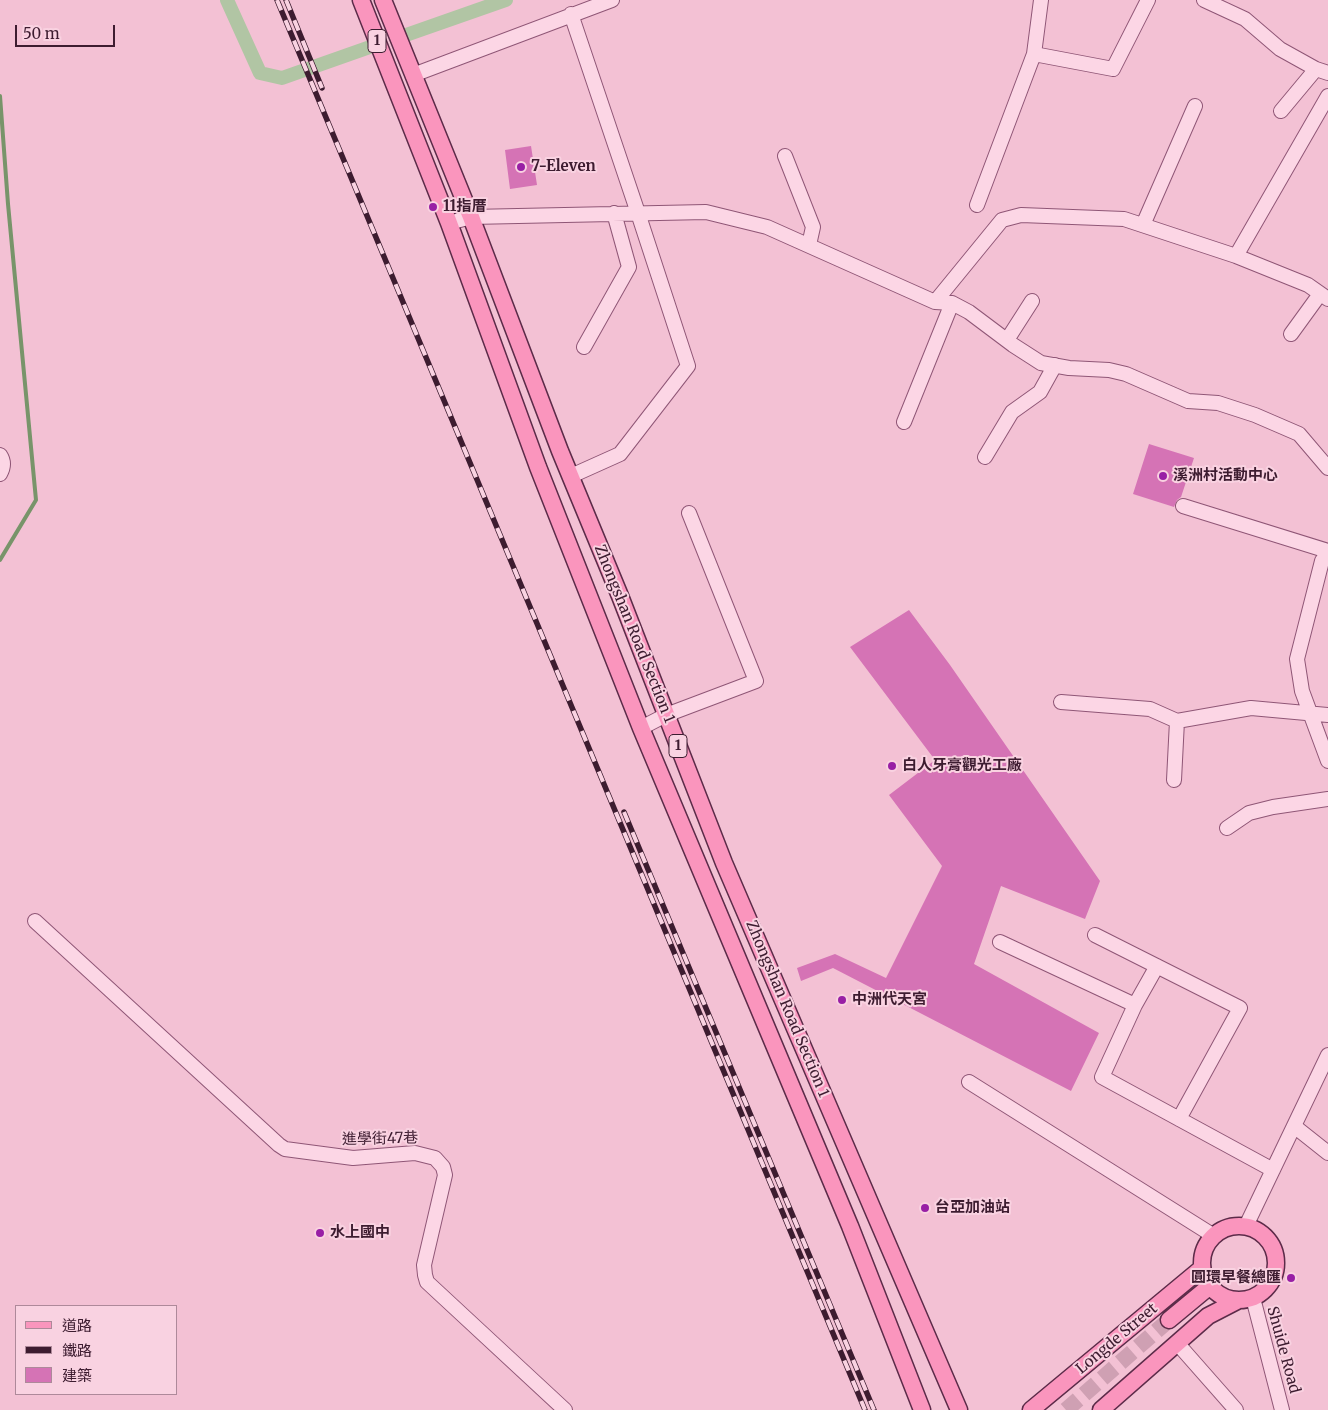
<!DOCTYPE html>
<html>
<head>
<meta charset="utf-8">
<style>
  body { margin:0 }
  #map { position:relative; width:1328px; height:1410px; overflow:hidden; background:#f3c1d4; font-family:Merriweather,"Noto Sans TC",serif }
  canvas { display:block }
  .legend { position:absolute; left:15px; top:1305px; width:162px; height:90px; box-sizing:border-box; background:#f9d2e1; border:1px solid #ae899a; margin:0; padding:6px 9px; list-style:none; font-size:15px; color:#3d1c30 }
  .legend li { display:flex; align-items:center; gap:10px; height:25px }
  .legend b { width:25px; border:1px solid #ae899a }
  .scale { position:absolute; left:15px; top:25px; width:100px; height:22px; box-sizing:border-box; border:2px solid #3d1c30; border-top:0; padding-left:6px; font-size:15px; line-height:18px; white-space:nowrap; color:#3d1c30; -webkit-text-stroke:4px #f9d2e1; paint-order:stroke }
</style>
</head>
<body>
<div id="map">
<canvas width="1328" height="1410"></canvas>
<ul class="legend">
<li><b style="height:6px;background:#fa95bd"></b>道路</li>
<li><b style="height:6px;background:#3d1c30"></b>鐵路</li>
<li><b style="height:14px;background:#d573b5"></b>建築</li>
</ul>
<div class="scale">50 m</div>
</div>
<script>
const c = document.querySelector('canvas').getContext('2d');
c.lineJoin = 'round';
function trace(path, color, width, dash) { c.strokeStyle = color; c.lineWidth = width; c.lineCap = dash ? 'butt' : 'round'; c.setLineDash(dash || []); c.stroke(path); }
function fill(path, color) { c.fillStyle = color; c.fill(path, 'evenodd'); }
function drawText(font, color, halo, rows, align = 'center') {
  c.font = font + ' Merriweather,"Noto Sans TC",serif'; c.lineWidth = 4; c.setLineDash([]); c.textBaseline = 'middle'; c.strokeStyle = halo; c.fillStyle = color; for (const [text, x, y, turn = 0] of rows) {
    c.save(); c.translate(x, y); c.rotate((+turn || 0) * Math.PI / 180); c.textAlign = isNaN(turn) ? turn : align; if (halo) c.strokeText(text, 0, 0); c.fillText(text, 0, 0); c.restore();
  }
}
const stream = new Path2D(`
  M0,96L8,204L36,500L0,560`);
const canal = new Path2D(`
  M227,0L260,73L282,78L370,47
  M406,35L506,0`);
const building = new Path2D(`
  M531,146L537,185L510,189L505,150Z
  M1149,444L1194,458L1181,497L1177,500L1174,507L1133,494Z
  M909,610L950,665L1100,881L1085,919L1001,886L974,964L1099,1033L1071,1091L833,968L801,981L797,968L835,954L886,978L942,866L889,795L935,760L850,647Z`);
const majorTunnel = new Path2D(`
  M1066,1410L1169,1320`);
const minor = new Path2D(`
  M1204,0L1245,19L1280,49L1316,69L1328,73
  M1034,54L1113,69L1148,0
  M413,75L612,0
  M1281,111L1316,69
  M785,156L813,227L809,245
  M977,205L1034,54L1041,0
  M449,223L471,217L706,212L767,227L935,302L952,303L969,312L1013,345L1041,363L1069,368L1109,370L1126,374L1188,401L1218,403L1255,415L1299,434L1328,468
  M1143,225L1195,106
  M1236,256L1328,96
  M935,302L1002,220L1021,215L1124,219L1236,256L1308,285L1328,299
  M1291,334L1320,294
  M1007,340L1032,301
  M584,347L629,267L614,213
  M904,422L952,303
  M0,455C4,461 4,467 0,474
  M985,457L1012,412L1040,392L1055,365
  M571,476L620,454L688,366L638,213L571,14
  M1183,506L1328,551
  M1328,552L1322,561L1297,659L1302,691L1328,761
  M1061,702L1150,709L1177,721L1251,708L1328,715
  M641,728L666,715L756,681L689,513
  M1174,780L1177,721
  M1227,828L1249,813L1273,807L1328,799
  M35,921L279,1145L285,1149L353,1158L415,1153L435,1158L443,1167L445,1175L424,1265L425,1275L427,1282L565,1410
  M1095,935L1240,1008L1179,1119
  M1000,942L1135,1005L1102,1077L1273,1170
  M1135,1005L1157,966
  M969,1082L1214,1236
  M1294,1126L1328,1153
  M1246,1226L1328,1055
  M1253,1298L1282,1410
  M1177,1343L1236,1410`);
const major = new Path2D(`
  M361,0L449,223L538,467L641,728L850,1226L922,1410
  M383,0L471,217L560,451L620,596L724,863L959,1410
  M1202 1263a37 37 0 1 1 74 0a37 37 0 1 1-74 0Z
  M1169,1320L1210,1286
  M1031,1410L1202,1268
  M1101,1410L1208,1316L1239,1300`);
const rail = new Path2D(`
  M277,0L865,1410
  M286,0L322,88
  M624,812L874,1410`);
const markers = [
  [521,167,5,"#981fa5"],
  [433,207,5,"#981fa5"],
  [1163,476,5,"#981fa5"],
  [892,766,5,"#981fa5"],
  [842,1000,5,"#981fa5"],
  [925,1208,5,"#981fa5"],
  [320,1233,5,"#981fa5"],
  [1291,1278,5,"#981fa5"]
];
const shields = [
  [377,41,18],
  [678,746,18]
];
const shieldNames = [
  ["1",377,41],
  ["1",678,746]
];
const poiNames = [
  ["7-Eleven",531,167],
  ["11指厝",443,207],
  ["溪洲村活動中心",1173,476],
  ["白人牙膏觀光工廠",902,766],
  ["中洲代天宮",852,1000],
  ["台亞加油站",935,1208],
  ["水上國中",330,1233],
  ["圓環早餐總匯",1281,1278,"right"]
];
const streetNames = [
  ["Zhongshan Road Section 1",634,634,68],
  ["Zhongshan Road Section 1",787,1009,67],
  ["進學街47巷",380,1139,-1],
  ["Longde Street",1117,1339,-40],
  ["Shuide Road",1283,1350,75]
];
trace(stream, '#78946a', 4);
trace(canal, '#b1c5a4', 14);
fill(building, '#d573b5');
trace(majorTunnel, '#cfa0b3', 16, [16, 8]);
trace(minor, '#8f5676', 16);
trace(major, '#5c2b49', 19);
trace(minor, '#fcd6e5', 14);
trace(major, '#fa95bd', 16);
trace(rail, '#3d1c30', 5.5);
trace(rail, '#f9d2e1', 4, [11]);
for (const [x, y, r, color] of markers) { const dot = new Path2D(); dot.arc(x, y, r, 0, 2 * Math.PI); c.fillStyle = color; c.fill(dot); trace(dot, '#f9d2e1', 2); }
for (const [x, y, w] of shields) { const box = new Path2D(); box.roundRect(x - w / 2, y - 11.5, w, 23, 4); c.fillStyle = '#f9d2e1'; c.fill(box); trace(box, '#3d1c30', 1); }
drawText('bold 14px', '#3d1c30', null, shieldNames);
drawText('bold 15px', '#3d1c30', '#f9d2e1', poiNames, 'left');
drawText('15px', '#3d1c30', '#f9d2e1', streetNames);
</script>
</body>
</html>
